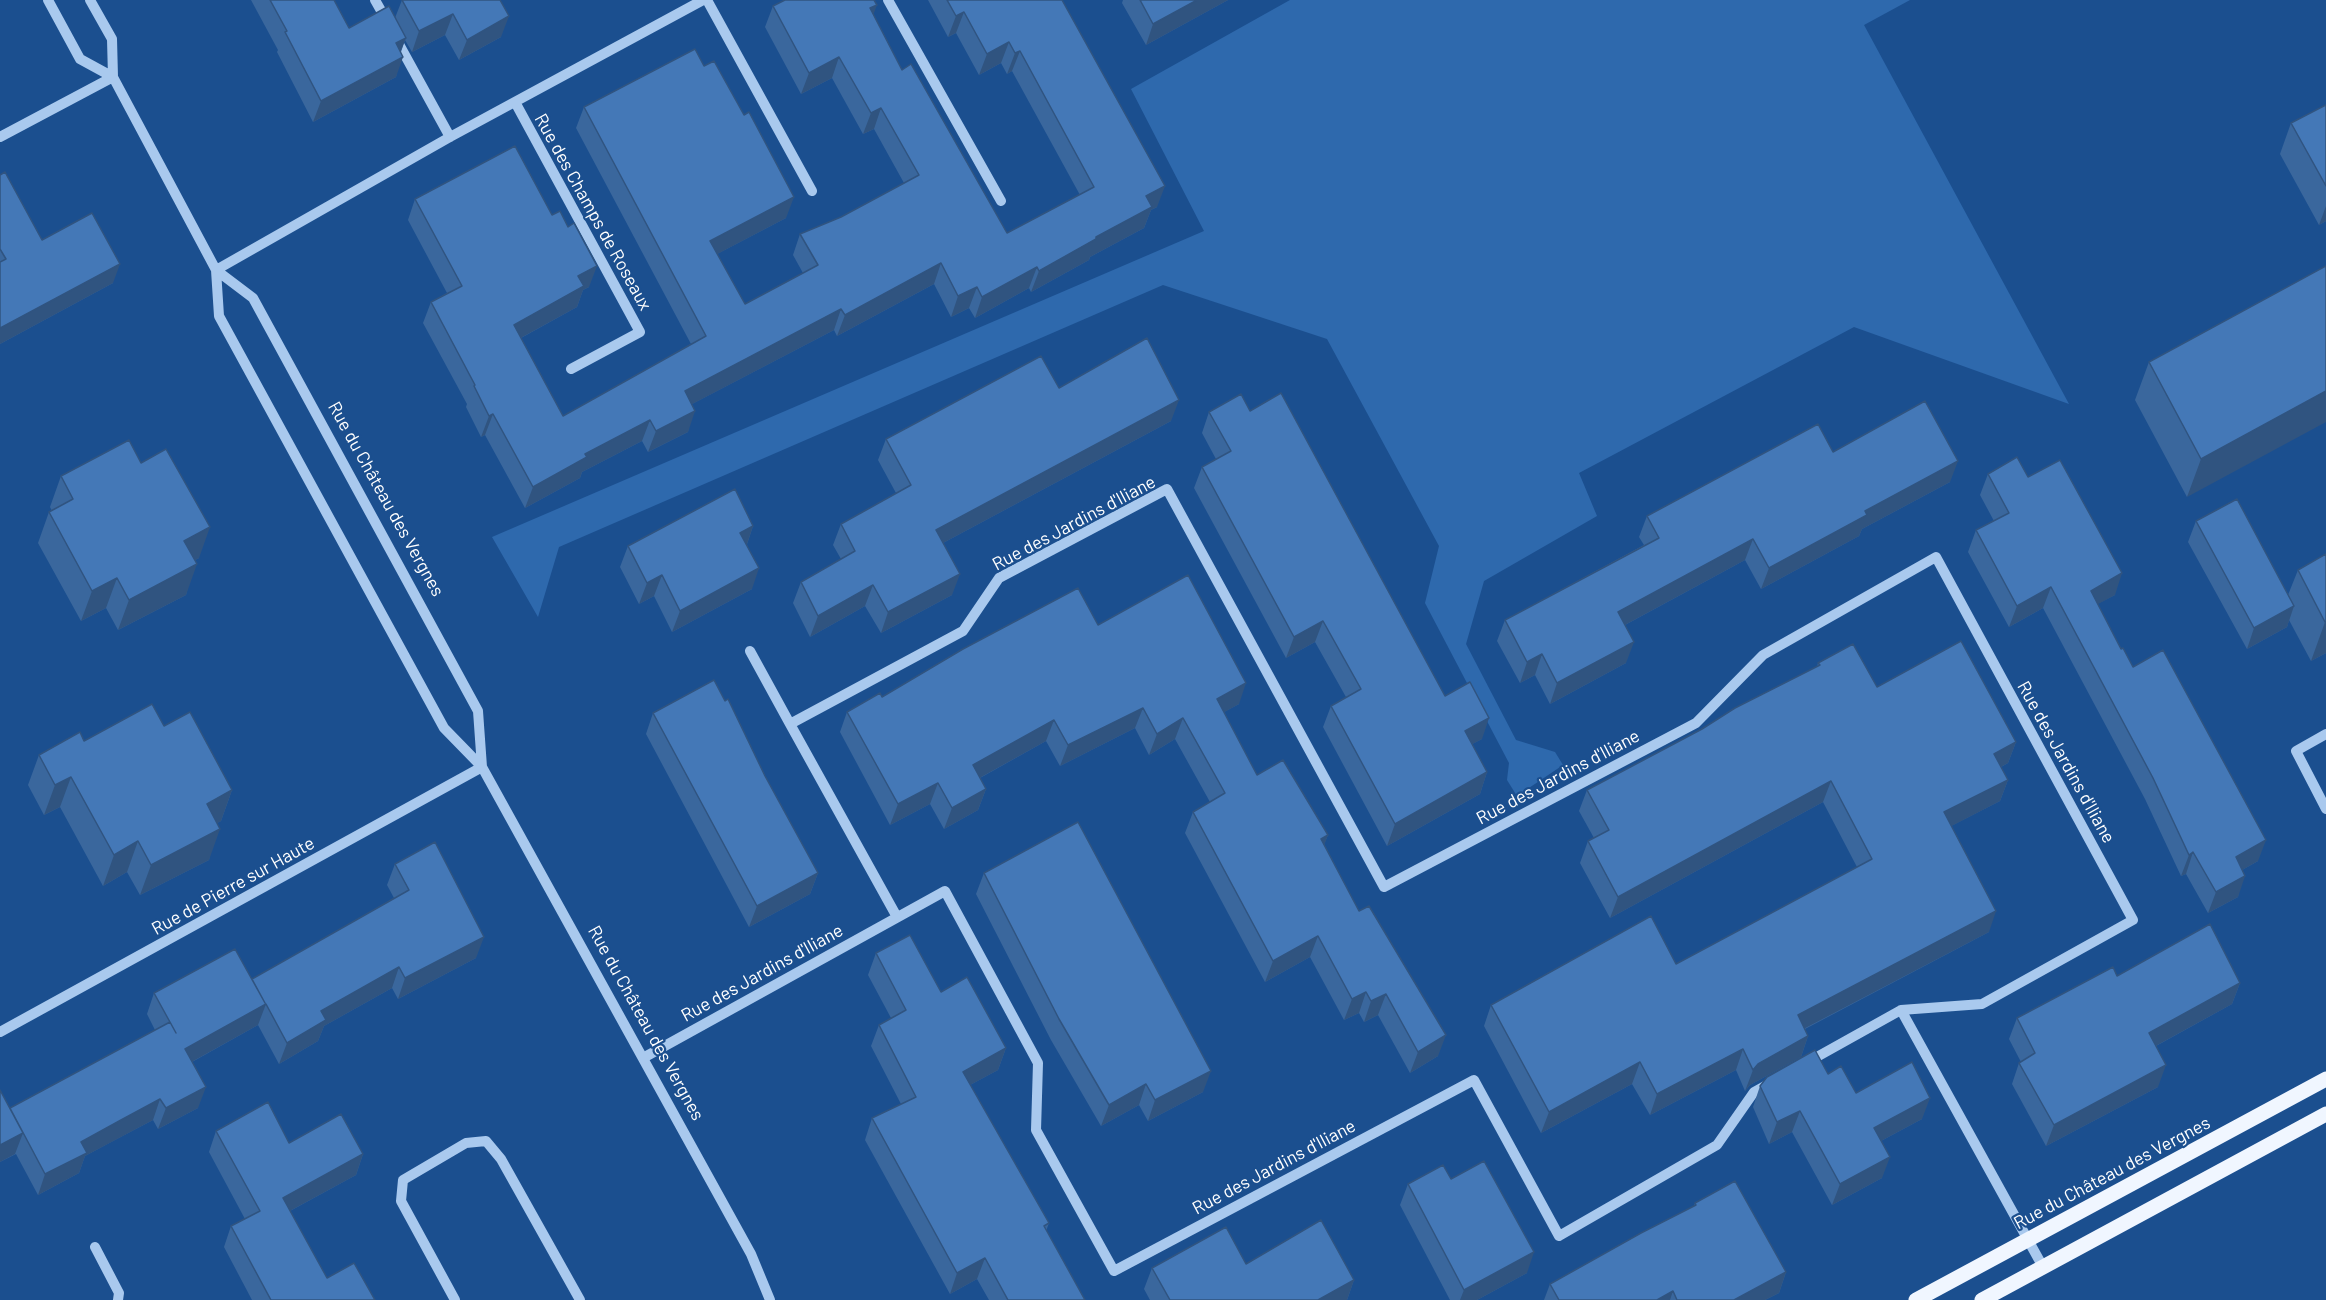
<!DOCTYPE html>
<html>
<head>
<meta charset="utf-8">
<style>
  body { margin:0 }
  canvas { display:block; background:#1b4f8f }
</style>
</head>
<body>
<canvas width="2326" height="1300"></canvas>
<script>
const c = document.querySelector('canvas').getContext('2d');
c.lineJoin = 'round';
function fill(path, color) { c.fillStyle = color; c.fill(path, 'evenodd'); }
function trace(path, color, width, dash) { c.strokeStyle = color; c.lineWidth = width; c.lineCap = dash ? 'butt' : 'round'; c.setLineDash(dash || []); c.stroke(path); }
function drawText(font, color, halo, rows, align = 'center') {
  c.font = font + ' Barlow,sans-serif'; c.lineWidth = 4.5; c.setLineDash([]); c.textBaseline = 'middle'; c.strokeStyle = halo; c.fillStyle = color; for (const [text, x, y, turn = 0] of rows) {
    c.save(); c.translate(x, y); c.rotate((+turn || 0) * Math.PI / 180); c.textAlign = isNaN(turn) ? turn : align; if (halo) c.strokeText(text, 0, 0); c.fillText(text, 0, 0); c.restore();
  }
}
const green = new Path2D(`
  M1290,0H1910L1864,25L2069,404L1854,327L1579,473L1597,516L1484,581L1466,644L1516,740L1555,752L1563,765L1517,796L1507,780L1509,763L1425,603L1439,546L1327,339L1163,285L559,547L538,617L492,537L1204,231L1131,89Z`);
const minor = new Path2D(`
  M48,0L80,59L113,77
  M90,0L112,39L113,77L216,270L219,316L444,728L482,767L751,1254L770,1300
  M375,0L388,23
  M707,0L812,191
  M888,0L1001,201
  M395,37L450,137
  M515,102L640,332L571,369
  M0,137L113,77
  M216,270L253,298L478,711L482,767
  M216,270L450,137L703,0
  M750,651L790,724
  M2326,734L2296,751L2326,809
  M897,917L790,724L963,631L999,578L1167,489L1384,887L1696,723L1763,655L1936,557L2133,920L1982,1004L1901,1010L1806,1063
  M1901,1010L2043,1267
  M0,1032L482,767
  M643,1058L945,891L1038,1063L1036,1130L1114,1271L1474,1080L1559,1236L1717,1145L1754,1092L1772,1082
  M95,1247L119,1293L118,1300
  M455,1300L401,1201L403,1180L466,1143L486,1141L501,1159L580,1300`);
const major = new Path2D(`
  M1916,1300L2326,1079
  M1982,1300L2326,1114`);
const wall = new Path2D(`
  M251,0H334L349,28L395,18L402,0H500L501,37L459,60L445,35L412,52L405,40L401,52L396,77L313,122L277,52L278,50Z
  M928,0H1062L1157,207L1151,210L1144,228L1090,257L1089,260L1031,292L1029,288L975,318L969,308L951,317L934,284L837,336L834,330L692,404L688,432L648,452L642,441L582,472L580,478L525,508L485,435L481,437L466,407L467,404L423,323L431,302L447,293L408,220L415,199L589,287L583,290L577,307L521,338L563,416L691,344L576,128L584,107L704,66L786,218L717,254L745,304L803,273L793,255L800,234L841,217L904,183L874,129L863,134L832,78L801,94L765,27L773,6L873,14L902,70L1007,233L1080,195L1012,71L1007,74L1001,63L979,75L956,33L948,37Z
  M1123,0H1228L1146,45L1122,3Z
  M2326,105V221L2319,225L2280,154L2291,123Z
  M0,175L42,240L113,283L0,344Z
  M2326,266L2187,497L2135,400L2149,362Z
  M1059,388L1171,421L943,543L952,595L881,633L865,606L810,637L793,603L801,582L841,559L833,545L841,524L896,493L878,460L886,439Z
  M1250,411L1445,696L1482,739L1472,744L1487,772L1480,794L1387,846L1323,727L1331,706L1346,697L1315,642L1286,658L1194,488L1202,467L1216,459L1202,433L1209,412Z
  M1833,452L1950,482L1862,529L1859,536L1761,589L1745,560L1625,625L1626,663L1550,704L1535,675L1520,683L1497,641L1505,620L1644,545L1639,537L1647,516Z
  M141,463L199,558L195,560L186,595L118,630L106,608L81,621L38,543L49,512L52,511L50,507L61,476Z
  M1988,474L2028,477L2115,595L2097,604L2121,649L2258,861L2242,870L2238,897L2208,913L2186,874L2181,876L2145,799L2043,608L2009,627L1968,552L1976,530L1994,521L1980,495Z
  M2196,521L2288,595L2298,570L2326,554V653L2311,661L2289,620L2287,627L2247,649L2188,542Z
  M753,526L747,544L752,589L672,632L654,596L639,604L620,567L628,546Z
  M1098,625L1239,704L1224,712L1257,775L1328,835L1324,844L1359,911L1438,1056L1410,1073L1378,1015L1364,1022L1359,1013L1344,1020L1310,957L1265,982L1185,833L1193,812L1210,802L1175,739L1149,755L1135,728L1060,766L1046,741L980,778L986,789L978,810L944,829L930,804L890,825L840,732L847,712L882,697Z
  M1818,663L1877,687L2016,742L2008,763L2001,767L2008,780L2000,801L1951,826L1989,932L1805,1029L1808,1036L1801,1057L1750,1085L1745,1091L1736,1070L1650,1115L1632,1084L1541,1133L1484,1026L1491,1005L1676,964L1857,867L1823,802L1610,918L1580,863L1588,841L1594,838L1579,811L1587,790L1817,667Z
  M653,713L765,776L818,873L810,894L749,927L646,734Z
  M164,726L232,790L221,821L217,823L209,860L140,895L127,872L103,886L60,807L44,815L28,785L39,755L84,741Z
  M395,864L476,958L398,999L392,988L324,1026L318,1041L279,1064L258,1025L192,1062L198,1108L158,1129L153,1120L113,1141L85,1156L79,1173L38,1195L16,1154L0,1162V1090L10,1108L155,1030L147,1014L154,993L252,979L394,898L387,885Z
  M984,873L1203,1092L1148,1121L1139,1105L1101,1126L1051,1040L976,894Z
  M876,953L941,992L1006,1048L998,1070L970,1085L1049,1223L1046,1231L1085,1300H989L977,1279L950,1294L865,1140L872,1118L901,1104L871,1046L879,1025L891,1018L868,975Z
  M2117,976L2240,983L2232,1004L2156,1046L2158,1087L2046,1146L2012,1084L2019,1063L2021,1062L2009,1039L2017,1018Z
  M1828,1074L1856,1093L1922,1119L1881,1141L1882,1178L1832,1205L1792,1132L1769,1144L1753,1107L1760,1086Z
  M216,1131L363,1154L356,1175L290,1211L327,1278L375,1300H252L224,1247L231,1226L245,1219L209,1152Z
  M1451,1179L1527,1273L1477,1300H1450L1400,1205L1408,1184Z
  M1695,1203L1786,1272L1779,1293L1765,1300H1544L1550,1284L1694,1206Z
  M1246,1264L1354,1280L1347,1300H1150L1144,1289L1152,1268Z`);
const shadedWall = new Path2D(`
  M1197,0H1228L1146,45L1153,24Z
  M877,5L869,26L870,8Z
  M964,12L956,33L948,37L956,16Z
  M453,14L445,35L412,52L419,31Z
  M509,16L501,37L459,60L467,40Z
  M406,38L398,58L396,43Z
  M1009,42L1001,63L979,75L987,54Z
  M1020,51L1012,71L1007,74L1015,53Z
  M403,57L396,77L313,122L321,101Z
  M839,57L832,78L801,94L809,73Z
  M881,108L874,129L863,134L871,113Z
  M1165,186L1157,207L1151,210L1144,228L1090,257L1089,260L1031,292L1039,271L1146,196Z
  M794,197L786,218L702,262L710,241Z
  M2326,206V221L2319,225Z
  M941,263L934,284L837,336L845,315Z
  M120,264L113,283L0,344V328Z
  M597,266L589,287L583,290L577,307L506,346L514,325L578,276Z
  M1037,267L1029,288L975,318L982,297Z
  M977,287L969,308L951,317L958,296Z
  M841,309L834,330L677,412L685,391Z
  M2326,391V422L2187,497L2201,459Z
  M1179,400L1171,421L928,551L936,530Z
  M695,411L688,432L648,452L656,431Z
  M493,414L485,435L481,437L489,416Z
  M650,420L642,441L582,472L580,478L525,508L533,487L585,454Z
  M1958,461L1950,482L1862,529L1859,536L1761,589L1769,568L1865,511Z
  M753,526L746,547L740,533Z
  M210,527L199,558L173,572L184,541Z
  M1753,539L1745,560L1610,633L1618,612Z
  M197,564L186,595L118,630L129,600Z
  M759,568L752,589L672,632L680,611Z
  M2122,573L2115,595L2083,612L2091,591Z
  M960,574L952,595L881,633L888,612Z
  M662,575L654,596L639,604L647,583Z
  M117,578L106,608L81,621L92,591Z
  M873,585L865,606L810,637L818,616Z
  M2051,587L2043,608L2009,627L2017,606Z
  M2294,606L2287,627L2247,649L2254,628Z
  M1323,621L1315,642L1286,658L1294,637Z
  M2325,622H2326V653L2311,661Z
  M1634,642L1626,663L1550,704L1557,683Z
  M1542,654L1535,675L1520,683L1527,662Z
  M1246,683L1239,704L1210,720L1217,699Z
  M1143,708L1135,728L1060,766L1068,745Z
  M1183,718L1175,739L1149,755L1157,734Z
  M1489,718L1482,739L1457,752L1465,731Z
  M1054,720L1046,741L965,786L973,765Z
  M2016,742L2008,763L1986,775L1994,754Z
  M1487,772L1480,794L1387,846L1395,824Z
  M71,777L60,807L44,815L55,785Z
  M2008,780L2000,801L1936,834L1944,812Z
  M1831,781L1823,802L1610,918L1618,897Z
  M938,783L930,804L890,825L898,804Z
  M986,789L978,810L944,829L952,808Z
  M232,790L221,821L196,835L207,804Z
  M220,829L209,860L140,895L151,865Z
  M1328,835L1320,856L1321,839Z
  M2266,840L2258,861L2228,878L2236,857Z
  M138,841L127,872L103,886L114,855Z
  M2193,852L2186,874L2181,876L2189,855Z
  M818,873L810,894L749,927L757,906Z
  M2245,876L2238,897L2208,913L2216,892Z
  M1996,911L1989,932L1790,1036L1798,1015Z
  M1318,936L1310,957L1265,982L1273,961Z
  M484,937L476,958L398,999L405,978Z
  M399,967L392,988L324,1026L318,1041L279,1064L287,1043L321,1011Z
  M2240,983L2232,1004L2141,1054L2149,1033Z
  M1366,992L1359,1013L1344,1020L1352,999Z
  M1386,994L1378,1015L1364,1022L1371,1001Z
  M266,1004L258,1025L177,1070L185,1049Z
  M1446,1035L1438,1056L1410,1073L1418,1052Z
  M1808,1036L1801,1057L1750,1085L1745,1091L1753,1070L1758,1064Z
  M1006,1048L998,1070L955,1093L963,1072Z
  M1743,1049L1736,1070L1650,1115L1657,1094Z
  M1640,1062L1632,1084L1541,1133L1549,1112Z
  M2166,1065L2158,1087L2046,1146L2054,1125Z
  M1211,1071L1203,1092L1148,1121L1155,1100Z
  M1146,1084L1139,1105L1101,1126L1109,1105Z
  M206,1087L198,1108L158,1129L166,1108Z
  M1930,1098L1922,1119L1866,1149L1874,1128Z
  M160,1099L153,1120L85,1156L79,1173L38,1195L45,1174L81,1142Z
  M1800,1111L1792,1132L1769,1144L1777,1122Z
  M23,1133L15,1154L0,1162V1145Z
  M363,1154L356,1175L275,1219L283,1198Z
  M1890,1157L1882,1178L1832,1205L1840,1184Z
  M1534,1252L1527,1273L1477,1300H1460L1464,1290Z
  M985,1258L977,1279L950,1294L957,1273Z
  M1786,1272L1779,1293L1765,1300H1734Z
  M1354,1280L1347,1300H1318Z
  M1673,1291L1670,1300H1657Z`);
const building = new Path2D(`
  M270,0H334L349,28L389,6L406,38L396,43L403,57L321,101L285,32L287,31Z
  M402,0H500L509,16L467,40L453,14L419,31Z
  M785,0H874L877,5L870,8L902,70L911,64L1007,233L1094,187L1020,51L1015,53L1009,42L987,54L964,12L956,16L947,0H1062L1165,186L1146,196L1152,207L1096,237V239L1039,271L1037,267L982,297L977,287L958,296L941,263L845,315L841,309L685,391L695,411L656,431L650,420L585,454L587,457L533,487L493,414L489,416L474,386L475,385L431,302L462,286L415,199L515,146L552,215L560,211L568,227L574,223L597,266L578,276L584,286L514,325L563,416L706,336L584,107L695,49L704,66L714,61L744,115L749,112L794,197L710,241L745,304L818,265L800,234L841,217L919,175L881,108L871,113L839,57L809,73L773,6Z
  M1140,0H1197L1153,24Z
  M2326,105V186L2291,123Z
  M5,172L42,240L92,213L120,264L0,328V262L6,259L0,249V175Z
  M2326,266V391L2201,459L2149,362Z
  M1147,338L1179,400L936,530L960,574L888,612L873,585L818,616L801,582L855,551L841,524L911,485L886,439L1041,356L1059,388Z
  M1281,393L1445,696L1470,682L1489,718L1465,731L1487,772L1395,824L1331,706L1361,689L1323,621L1294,637L1202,467L1231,451L1209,412L1241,394L1250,411Z
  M1925,401L1958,461L1865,511L1867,515L1769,568L1753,539L1618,612L1634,642L1557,683L1542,654L1527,662L1505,620L1659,538L1647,516L1818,424L1833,452Z
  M129,440L141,463L166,449L210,527L184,541L197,564L129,600L117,578L92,591L49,512L73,499L61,476Z
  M2017,457L2028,477L2060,460L2122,573L2091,591L2121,649L2123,648L2133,667L2163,650L2266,840L2236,857L2245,876L2216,892L2193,852L2189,855L2153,778L2051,587L2017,606L1976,530L2009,513L1988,474Z
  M735,489L753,526L740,533L759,568L680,611L662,575L647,583L628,546Z
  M2237,499L2294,606L2254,628L2196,521Z
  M2326,554V622H2325L2298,570Z
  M1188,575L1246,683L1217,699L1257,775L1283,760L1328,835L1321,839L1359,911L1369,906L1446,1035L1418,1052L1386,994L1371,1001L1366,992L1352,999L1318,936L1273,961L1193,812L1225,793L1183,718L1157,734L1143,708L1068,745L1054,720L973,765L986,789L952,808L938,783L898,804L847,712L880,693L882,697L963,649L1078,588L1098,625Z
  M1961,641L2016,742L1994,754L2008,780L1944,812L1996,911L1798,1015L1808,1036L1758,1064L1753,1070L1743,1049L1657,1094L1640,1062L1549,1112L1491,1005L1651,916L1676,964L1872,859L1831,781L1618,897L1588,841L1609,830L1587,790L1702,729L1735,708L1820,665L1818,663L1853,644L1877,687Z
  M714,680L725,701L728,699L765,776L818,873L757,906L653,713Z
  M152,704L164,726L190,712L232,790L207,804L220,829L151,865L138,841L114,855L71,777L55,785L39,755L80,732L84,741Z
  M1078,822L1211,1071L1155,1100L1146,1084L1109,1105L1059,1019L984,873Z
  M435,842L484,937L405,978L399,967L321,1011L326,1020L287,1043L266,1004L185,1049L206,1087L166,1108L160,1099L121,1120L81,1142L87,1153L45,1174L10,1108L170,1022L176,1033L154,993L235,949L265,1003L252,979L409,890L395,864Z
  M2210,924L2240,983L2149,1033L2166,1065L2054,1125L2019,1063L2035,1053L2017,1018L2113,967L2117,976Z
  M910,935L941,992L967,977L1006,1048L963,1072L1049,1223L1044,1226L1085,1300H1008L985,1258L957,1273L872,1118L916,1097L879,1025L906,1010L876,953Z
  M1815,1050L1828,1074L1841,1066L1856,1093L1912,1062L1930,1098L1874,1128L1890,1157L1840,1184L1800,1111L1777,1122L1760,1086L1767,1077Z
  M0,1090L23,1133L0,1145Z
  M268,1102L289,1143L341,1114L363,1154L283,1198L327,1278L354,1263L375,1300H271L231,1226L260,1211L216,1131Z
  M1484,1161L1534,1252L1464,1290L1408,1184L1443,1165L1451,1179Z
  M1735,1181L1786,1272L1734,1300H1677L1673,1291L1657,1300H1559L1550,1284L1641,1233L1696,1205L1695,1203Z
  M1321,1220L1354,1280L1318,1300H1170L1152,1268L1226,1227L1246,1264Z`);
const streetNames = [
  ["Rue des Champs de Roseaux",593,212,61],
  ["Rue du Château des Vergnes",386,499,61],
  ["Rue des Jardins d'Iliane",1074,523,-28],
  ["Rue des Jardins d'Iliane",2066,762,61],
  ["Rue des Jardins d'Iliane",1558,777,-28],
  ["Rue de Pierre sur Haute",233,886,-29],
  ["Rue des Jardins d'Iliane",762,973,-29],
  ["Rue du Château des Vergnes",646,1023,61],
  ["Rue des Jardins d'Iliane",1274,1167,-28],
  ["Rue du Château des Vergnes",2112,1173,-28]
];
fill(green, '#2e69ad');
trace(minor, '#a9c9ee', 10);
trace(major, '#f0f6ff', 15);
fill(wall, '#3a679d');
fill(shadedWall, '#305480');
fill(building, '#4478b7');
trace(building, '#305480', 1.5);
drawText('18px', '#fff', '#1b4f8f', streetNames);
</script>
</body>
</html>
